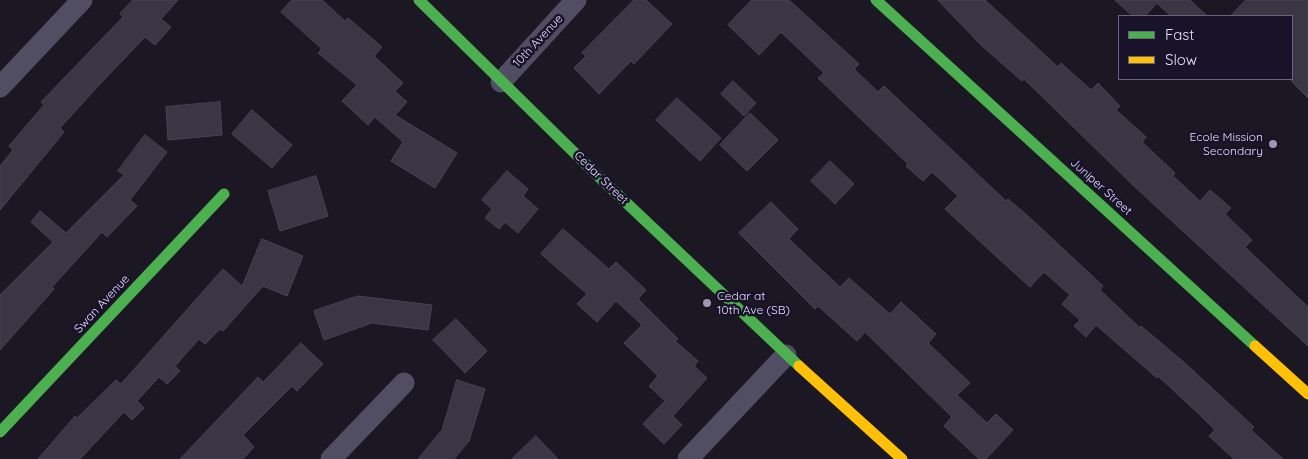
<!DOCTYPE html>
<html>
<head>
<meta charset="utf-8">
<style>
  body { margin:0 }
  #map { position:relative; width:1308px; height:459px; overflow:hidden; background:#1b1823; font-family:Quicksand,sans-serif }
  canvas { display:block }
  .legend { position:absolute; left:1118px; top:15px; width:175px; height:65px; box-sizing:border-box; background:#181328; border:1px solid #69647d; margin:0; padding:6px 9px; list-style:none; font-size:15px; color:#e3ddfc }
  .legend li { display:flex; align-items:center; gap:10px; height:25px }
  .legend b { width:25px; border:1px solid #69647d }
</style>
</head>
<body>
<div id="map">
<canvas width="1308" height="459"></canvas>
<ul class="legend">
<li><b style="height:6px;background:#4caf50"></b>Fast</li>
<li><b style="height:6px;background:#ffc107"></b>Slow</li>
</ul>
</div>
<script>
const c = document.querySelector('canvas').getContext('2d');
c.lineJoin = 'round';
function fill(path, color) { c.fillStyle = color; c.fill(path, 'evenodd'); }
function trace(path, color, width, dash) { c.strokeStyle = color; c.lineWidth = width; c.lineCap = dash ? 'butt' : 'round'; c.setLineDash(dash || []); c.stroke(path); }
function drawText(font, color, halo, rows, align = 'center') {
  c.font = font + ' Quicksand,sans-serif'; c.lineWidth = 5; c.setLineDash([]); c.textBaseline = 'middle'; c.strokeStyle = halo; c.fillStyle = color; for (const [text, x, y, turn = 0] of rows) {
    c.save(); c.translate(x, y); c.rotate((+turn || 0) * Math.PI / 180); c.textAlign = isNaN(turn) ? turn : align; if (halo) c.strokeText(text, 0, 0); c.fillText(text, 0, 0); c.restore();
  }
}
const building = new Path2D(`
  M133,0H178L161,19L171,27L155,45L145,37L100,84L60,128L64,132L0,210V166L13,150L9,146L44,105L41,102L123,17L120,14Z
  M292,0H322L345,21L348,18L382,47L374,56L403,83L395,91L407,102L395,115L457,153L435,188L391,161L403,142L375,117L368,125L342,101L357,85L318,53L322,49L281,12Z
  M634,0H646L672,24L634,64L631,61L599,94L574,68L586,56L582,53Z
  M752,0H789L859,64L854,69L878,92L884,86L1006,201L1008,199L1028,216L1103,286L1100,290L1140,328L1141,326L1186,364L1254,427L1251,430L1283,459H1234L1209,436L1215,430L1201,416L1158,376L1157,378L1096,325L1086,337L1074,326L1080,320L1062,304L1070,295L1044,272L1030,287L999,259L945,209L958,196L932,172L923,181L906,166L908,164L818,78L824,73L781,32L759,55L728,25Z
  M938,0H985L1058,67L1061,63L1091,90L1098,83L1120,106L1116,110L1146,137L1142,142L1175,173L1173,176L1200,201L1210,190L1231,208L1225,214L1252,240L1245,247L1308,307V346L1137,189L1024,79L1022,81L982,46Z
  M1115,0H1190L1207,16H1171L1157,3L1145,16H1133Z
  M1246,0H1308V98L1292,82V16H1231Z
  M733,81L756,103L744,116L721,94Z
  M677,98L721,138L700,161L656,120Z
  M220,102L222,135L168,140L166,107Z
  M252,110L292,145L272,168L232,134Z
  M750,113L778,140L747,171L720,145Z
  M145,135L167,152L130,200L137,206L107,237L102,232L52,287L54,289L0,350V295L53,242L31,222L40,211L66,233L124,175L118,171Z
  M830,161L854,184L835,204L811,181Z
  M507,171L528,189L523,196L538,209L518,233L505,222L499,229L485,218L492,209L482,200Z
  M316,176L328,216L280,231L268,191Z
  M771,202L798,229L789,239L840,287L849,278L890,314L901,302L936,334L928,343L970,383L957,395L987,423L996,414L1013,430L986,459H979L944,426L952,417L865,332L857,341L818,306L815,309L739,233Z
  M563,229L609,269L616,262L646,290L638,299L678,339L675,341L698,361L694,366L707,378L673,416L682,425L664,444L643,424L665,401L649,386L658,376L624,343L642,325L616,301L597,322L577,304L587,294L541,254Z
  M262,239L303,256L287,296L263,286L223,331L220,329L205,344L199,339L175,366L180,371L167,384L159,377L137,401L144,408L132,420L124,412L80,459H38L75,416L77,418L116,380L121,384L223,269L242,286Z
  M358,296L432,305L428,330L372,323L324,340L314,311Z
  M456,319L487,351L465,373L433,340Z
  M301,343L323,364L297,391L292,386L243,435L254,447L243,459H180L258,377L263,382Z
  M457,380L485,389L469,441L454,459H418L442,430Z
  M536,436L558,459H512Z`);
const street = new Path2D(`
  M501,82L576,0
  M0,87L82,0
  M331,459L404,383
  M688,459L786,355`);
const fast = new Path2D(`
  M419,0L597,175L799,366
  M876,0L1255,346
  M0,432L224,194`);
const slow = new Path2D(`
  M1255,346L1308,394
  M799,366L902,459`);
const markers = [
  [1273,144,5,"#9d98b0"],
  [707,303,5,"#9d98b0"]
];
const streetNames = [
  ["10th Avenue",538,41,-47],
  ["Cedar Street",601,178,44],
  ["Juniper Street",1101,187,42],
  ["Swan Avenue",102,304,-47]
];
const poiNames = [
  ["Ecole Mission",1263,137],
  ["Secondary",1263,151],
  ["Cedar at",717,296,"left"],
  ["10th Ave (SB)",717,310,"left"]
];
fill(building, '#3a3644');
trace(building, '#484356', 1);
trace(street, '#514e63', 21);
trace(fast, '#4caf50', 11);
trace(slow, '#ffc107', 11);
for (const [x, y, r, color] of markers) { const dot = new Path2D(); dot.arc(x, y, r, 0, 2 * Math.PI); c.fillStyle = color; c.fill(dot); trace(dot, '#181328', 2); }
drawText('12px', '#e3ddfc', '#181328', streetNames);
drawText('12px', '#e3ddfc', '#181328', poiNames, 'right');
</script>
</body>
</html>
